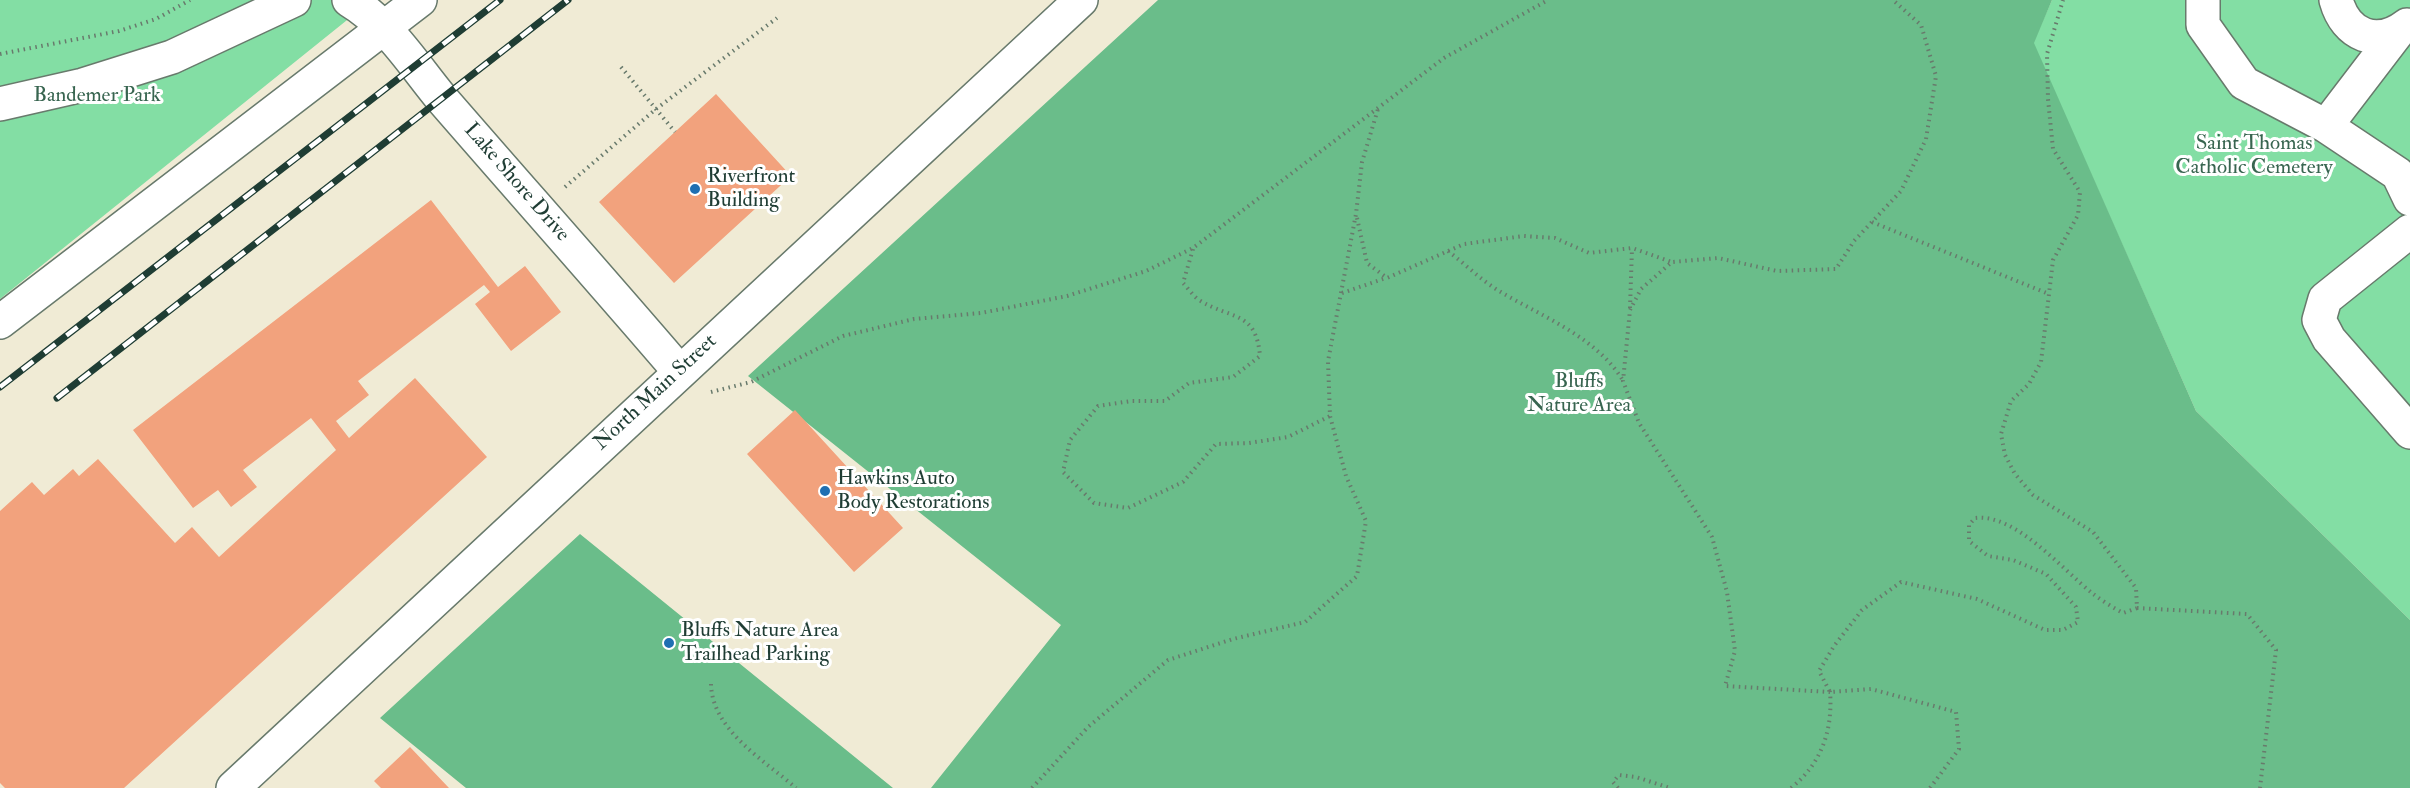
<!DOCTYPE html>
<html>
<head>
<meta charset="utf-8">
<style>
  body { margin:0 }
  canvas { display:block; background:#f0ebd5 }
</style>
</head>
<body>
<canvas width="2410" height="788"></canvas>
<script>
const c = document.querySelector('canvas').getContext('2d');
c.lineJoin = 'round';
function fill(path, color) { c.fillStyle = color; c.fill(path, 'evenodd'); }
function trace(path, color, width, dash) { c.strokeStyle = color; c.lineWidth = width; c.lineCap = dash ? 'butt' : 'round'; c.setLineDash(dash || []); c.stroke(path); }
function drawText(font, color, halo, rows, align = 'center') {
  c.font = font + ' "IM FELL Double Pica",serif'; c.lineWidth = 6; c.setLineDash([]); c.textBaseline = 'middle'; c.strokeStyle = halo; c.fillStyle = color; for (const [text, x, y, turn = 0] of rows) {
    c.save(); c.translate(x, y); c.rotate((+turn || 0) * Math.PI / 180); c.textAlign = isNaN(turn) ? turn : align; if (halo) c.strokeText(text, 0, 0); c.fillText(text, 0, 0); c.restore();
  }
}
const green = new Path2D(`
  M0,0H372L0,299Z
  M2052,0H2410V620L2196,411L2033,43Z`);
const forest = new Path2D(`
  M1158,0H2052L2034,43L2196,411L2410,620V788H931L1061,625L748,376Z
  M580,534L893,788H466L380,718Z`);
const building = new Path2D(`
  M716,94L791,176L674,283L599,202Z
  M431,200L498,287L525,266L561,312L511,351L475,304L490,292L484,285L358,381L369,395L336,421L349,438L415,378L487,457L124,788H5L0,783V511L32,482L44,495L73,469L79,476L98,459L175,543L192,527L219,557L336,450L311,418L243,470L257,487L231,507L218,490L193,508L133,430Z
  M795,410L903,528L854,572L747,454Z
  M410,747L449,788H381L374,781Z`);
const path = new Path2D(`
  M0,54L119,31L156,19L190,0
  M621,67L675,132
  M565,187L656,109L777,18
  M1357,218L1367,263L1387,278L1464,244L1524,236L1555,238L1589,253L1632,248L1672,262
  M1872,222L2049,294
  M1193,249L1183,283C1188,288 1193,296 1199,300C1231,320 1256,310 1260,356L1233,377L1189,383L1165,401H1131L1098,406L1070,440L1063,472L1094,503L1128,508L1183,482L1216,444L1249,443L1288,437L1330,416
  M1448,251C1465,264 1481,280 1499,291C1541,316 1596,337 1622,379
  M1342,293L1386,278
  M1630,308L1632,248
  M711,392L751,382L843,336L914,319L981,313L1067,296L1146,271L1193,248L1444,58L1548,0
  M2137,608L2247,614L2276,650L2260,788
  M711,684C712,730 764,760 796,788
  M1032,788L1088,727L1168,660L1233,639L1305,622L1357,576L1366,521L1346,476L1330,416L1328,361L1356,214L1362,162L1378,109
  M1618,788L1613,782L1619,775L1636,777L1670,788
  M1791,788C1821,764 1833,731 1830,692L1725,686L1735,651L1727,592L1712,537L1639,423L1623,381L1630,310L1641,289L1672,262L1718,258L1777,271L1836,269L1854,241L1901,191L1926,139L1936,76L1921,25L1893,0
  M1930,788L1959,749L1956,712L1871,689L1830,692L1819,671L1834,646L1862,610L1901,582L1977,599L2045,630H2063L2078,622L2076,607L2046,574L2013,560L1988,556L1969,541V525L1975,518C2015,513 2062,569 2092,593C2101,600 2112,607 2123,613L2137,608L2136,588L2093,532L2033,495L2015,474L2005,455L2001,434L2011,401L2029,384L2041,362L2053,260L2078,215L2080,192L2053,149L2048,99L2047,54L2063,0`);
const minor = new Path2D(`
  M349,0C389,24 413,64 442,99C521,190 601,280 679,371
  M2203,0V25L2244,83L2326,126L2398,174L2410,199
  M2336,0C2346,36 2377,48 2407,25
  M0,104L83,85L172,57L294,0
  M2326,126L2397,33
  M2410,231L2325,299L2319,320L2329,339L2410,432
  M0,322L420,0`);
const major = new Path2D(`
  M233,788L1081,0`);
const rail = new Path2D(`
  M0,387L500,0
  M57,398L568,0`);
const markers = [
  [695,189,6,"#1f6fb2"],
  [825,491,6,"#1f6fb2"],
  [669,643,6,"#1f6fb2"]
];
const parkNames = [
  ["Bandemer Park",97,96],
  ["Saint Thomas",2254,144],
  ["Catholic Cemetery",2254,168],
  ["Bluffs",1579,382],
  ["Nature Area",1579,406]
];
const poiNames = [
  ["Riverfront",707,177],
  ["Building",707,201],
  ["Hawkins Auto",837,479],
  ["Body Restorations",837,503],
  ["Bluffs Nature Area",681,631],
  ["Trailhead Parking",681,655]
];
const streetNames = [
  ["Lake Shore Drive",516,183,49],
  ["North Main Street",656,393,-43]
];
fill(green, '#83dea4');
fill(forest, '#6abd8a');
fill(building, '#f2a27d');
trace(minor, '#687a6c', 36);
trace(major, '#687a6c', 36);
trace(path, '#687a6c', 4, [1.5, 4.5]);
trace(minor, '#fff', 33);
trace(major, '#fff', 33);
trace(rail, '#1f3d34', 7);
trace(rail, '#fff', 4.5, [14]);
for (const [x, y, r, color] of markers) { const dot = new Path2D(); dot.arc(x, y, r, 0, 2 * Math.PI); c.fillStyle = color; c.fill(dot); trace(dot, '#fff', 2); }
drawText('21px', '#386550', '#fff', parkNames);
drawText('21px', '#1f3d34', '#fff', poiNames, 'left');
drawText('21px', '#1f3d34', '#fff', streetNames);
</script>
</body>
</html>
